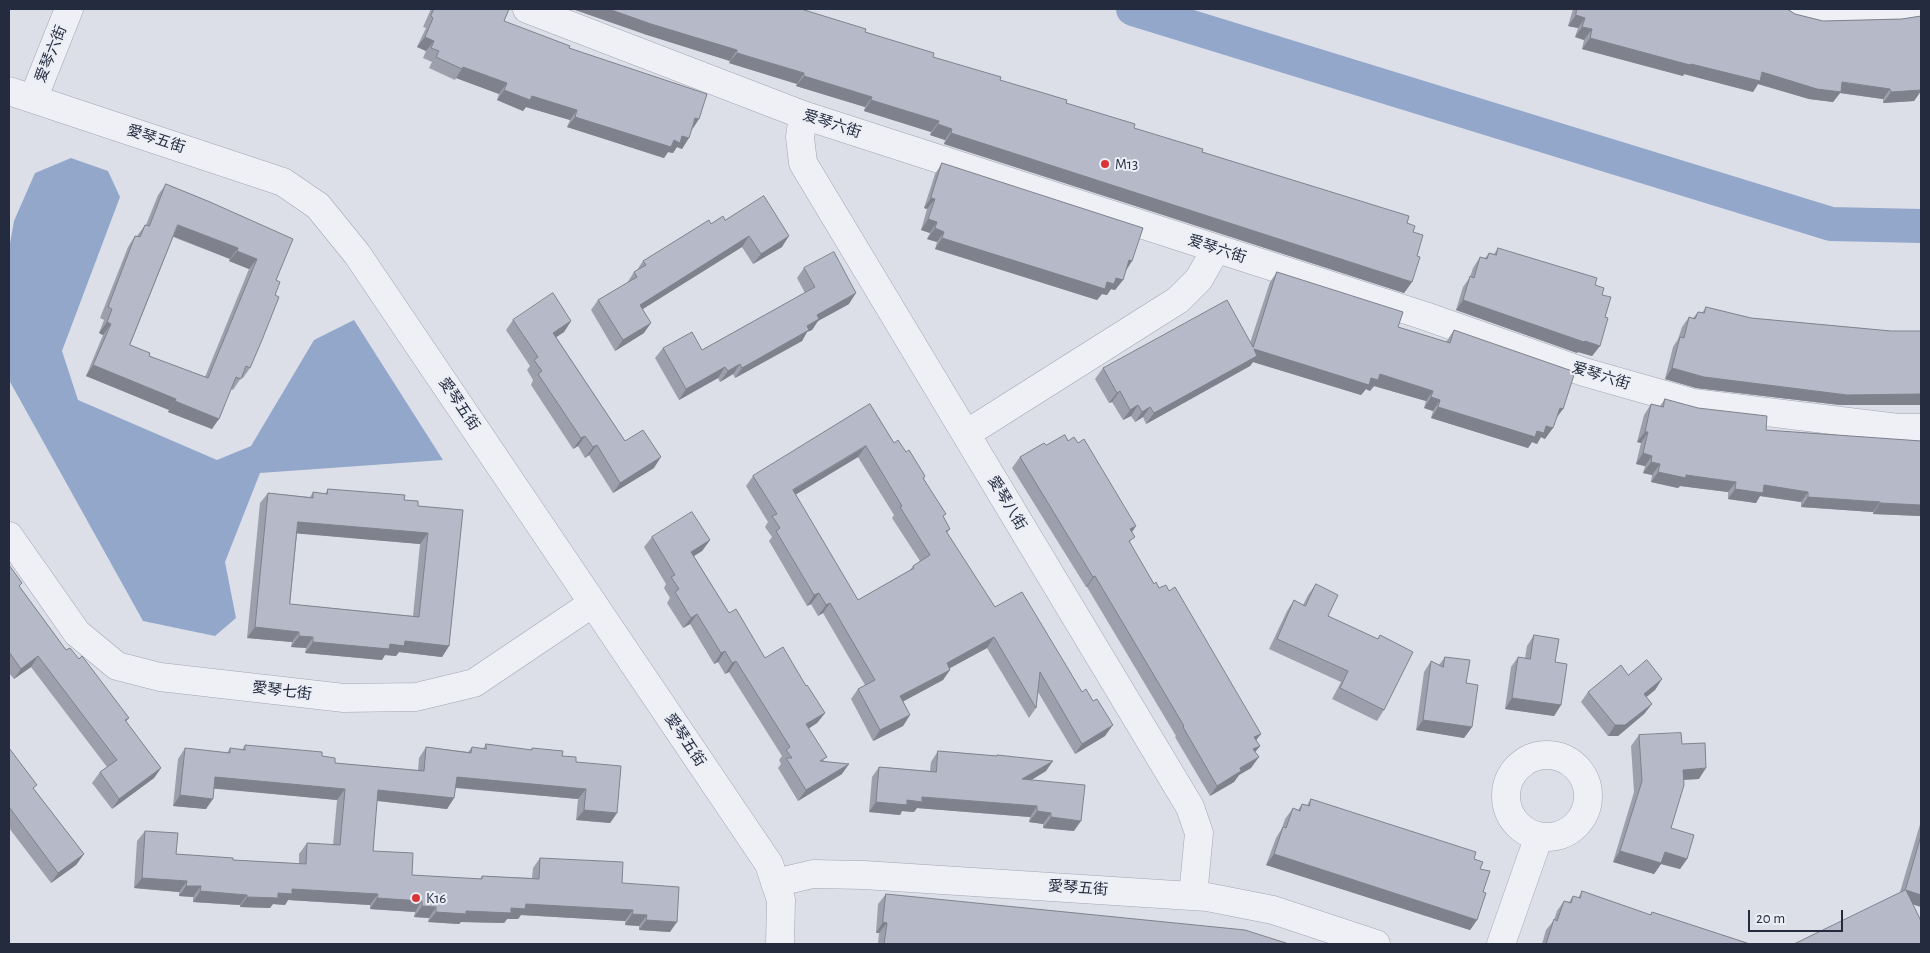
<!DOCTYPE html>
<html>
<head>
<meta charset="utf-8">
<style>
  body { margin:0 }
  #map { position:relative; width:1930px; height:953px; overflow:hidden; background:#dcdfe8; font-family:"Alegreya Sans",sans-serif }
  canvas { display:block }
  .frame { position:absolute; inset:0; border:10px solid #252b3f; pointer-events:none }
  .scale { position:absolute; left:1748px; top:910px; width:95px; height:22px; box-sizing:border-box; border:2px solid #252b3f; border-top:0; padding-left:6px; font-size:15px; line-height:18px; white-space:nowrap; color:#252b3f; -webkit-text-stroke:4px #ebeef5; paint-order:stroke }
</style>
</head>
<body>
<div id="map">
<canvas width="1930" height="953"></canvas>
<div class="frame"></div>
<div class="scale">20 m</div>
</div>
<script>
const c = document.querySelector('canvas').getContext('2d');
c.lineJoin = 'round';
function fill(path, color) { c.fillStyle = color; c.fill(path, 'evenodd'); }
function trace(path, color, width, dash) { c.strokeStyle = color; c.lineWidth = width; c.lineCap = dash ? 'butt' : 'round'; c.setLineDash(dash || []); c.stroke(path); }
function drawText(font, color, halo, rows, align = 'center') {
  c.font = font + ' "Alegreya Sans","Noto Sans SC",sans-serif'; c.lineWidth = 4; c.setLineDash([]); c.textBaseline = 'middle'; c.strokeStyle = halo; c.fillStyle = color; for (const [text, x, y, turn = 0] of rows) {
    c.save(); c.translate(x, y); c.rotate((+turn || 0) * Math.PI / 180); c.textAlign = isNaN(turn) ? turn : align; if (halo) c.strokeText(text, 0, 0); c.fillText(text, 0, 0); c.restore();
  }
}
const water = new Path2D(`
  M71,158L108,171L120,197L62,351L78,400L217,460L251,446L314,340L354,320L443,460L260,473L225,562L236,618L215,636L143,621L9,380V249L14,221L35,173Z`);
const canal = new Path2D(`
  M1133,9L1831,224L1921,226`);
const minor = new Path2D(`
  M527,9L803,115L1425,316L1584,372L1693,403L1898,428H1921
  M1791,9L1819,16L1894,14L1921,9
  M9,91L283,182L318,206L357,254L769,864L781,900L780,944
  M33,99L69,9
  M803,115L800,137L803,163L1190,807L1199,833L1193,896
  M966,434L1178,300L1199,279L1216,249
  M9,536L77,633L117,666L160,677L344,698L416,697L474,683L593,603
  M1506 796a41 41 0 1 1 82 0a41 41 0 1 1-82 0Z
  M775,883L813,874L864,875L1207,897L1273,910L1376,944
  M1501,944L1539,836`);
const wall = new Path2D(`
  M431,9H509L504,21L569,48L692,129L682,149L677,147L673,153L668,152L664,158L567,127L570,120L526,107L523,111L497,100L499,94L456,78L455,80L429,68L432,62L423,58L426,51L417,47L426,28L423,27Z
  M1573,9H1787L1795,14L1823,21L1902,19L1921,16V91L1914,101L1883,103V99L1840,93L1833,102L1809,99L1758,84L1753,92L1684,74L1683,76L1582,49L1584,40L1575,37L1578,28L1568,26Z
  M865,32L933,57L1066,103L1134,128L1407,223L1413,232L1417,256L1412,282L1404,293L944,144L945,140L930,135L931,132L864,111L865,107L796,86L797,84L729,63L730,61L644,34Z
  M942,163L1132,261L1126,271L1123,280L1115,290L1111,289L1107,295L1102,294L1097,300L935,249L937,242L927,239L930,233L921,230L927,209L924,208L935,174Z
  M166,184L210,202L276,280L275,295L250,368L243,378H241L233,390L231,389L212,429L168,412L169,410L86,376L103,335L99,333L104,320L100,318L128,247L135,236H137L145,225H146L158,195ZM173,237L230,259L229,261L249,269L205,377L149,356L130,345Z
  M725,220L782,247L753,264L742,247L643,309L644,333L615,351L591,310L598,300L627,283L634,272L637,270L643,261Z
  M1498,248L1595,285L1602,295L1600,346L1592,356L1578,352L1577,353L1456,310L1463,287L1470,277L1473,268L1480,257L1485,258L1489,253L1494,254Z
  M804,268L849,304L818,321L812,330L807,332L802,341L735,378L733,374L720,382L718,378L679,400L655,358L663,348L702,350L805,293L797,278Z
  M1277,272L1398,327L1446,342L1454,330L1556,419L1545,439L1541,437L1537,444L1532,442L1528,448L1431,418L1433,411L1424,408L1426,401L1374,386L1370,391L1366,389L1361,395L1253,362L1250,366L1146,424L1143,417L1135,422L1131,416L1123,420L1112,402L1109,403L1095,379L1103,368L1250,343L1270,282Z
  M1706,307L1751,318L1891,331H1921V405H1840L1696,388L1665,379L1673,347L1678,339L1682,327L1689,317L1693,318L1698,312L1702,313Z
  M513,320L571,321L564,332L556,337L625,441L654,468L613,493L589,455L585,458L578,446L573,449L531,385L533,380L527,370L530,366L506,330Z
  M1665,399L1766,430L1921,441V516L1873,514V512L1801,507V502L1760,496L1756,503L1728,499V492L1680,486L1678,488L1651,482L1652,475L1643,473L1645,466L1636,464L1641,443L1637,442L1644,415L1651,404L1660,406Z
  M870,404L894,443L906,452L925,476L924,479L944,518L950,529L947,533L995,607L1105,736L1075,754L1038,692L1036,708L1029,718L987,648L950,668L943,680L903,701L910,715L903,726L873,741L851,699L858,689L865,685L823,613L818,616L811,604L807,606L769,541L772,537L765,527L768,522L746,486L753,476ZM858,457L894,515L892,518L920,561L913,566L910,570L858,600L795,495Z
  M1068,441L1078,443L1136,526L1132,532L1130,543L1154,584L1159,588L1261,734L1256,740L1260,746L1255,752L1251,768L1239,775L1234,782L1210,796L1175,737L1176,736L1087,587H1086L1012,468L1020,457L1046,445Z
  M328,489L404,500L418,506L463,510L449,646L442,657L399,652L396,656L385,655L382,660L305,653L306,648L291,647L292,642L247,638L260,503L268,493L310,497L313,492L325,494ZM297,533L420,544L413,616L290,604Z
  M652,537L710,540L702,551L694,556L729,613L765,658L806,686L825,713L817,723L809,728L824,761L842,774L798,801L778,768L781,764L779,760L782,756L729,672L725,674L718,662L714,664L690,624L683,628L667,603L670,598L664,588L666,584L644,547Z
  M9,565L20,587L66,650L79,659L129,718L126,722L161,768L154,778L112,809L92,783L100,772L107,767L31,667L14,679L9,673Z
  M1316,584L1328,616L1378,639L1380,635L1384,710L1377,721L1332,699L1341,682L1269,649L1287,611L1294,600L1303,605L1308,595Z
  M1534,635L1561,705L1554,716L1505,709L1511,667L1518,657L1525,658L1527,646Z
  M1445,657L1466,683L1472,727L1464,738L1416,730L1424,672L1431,661L1439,665Z
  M1628,675L1662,679L1655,690L1646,697L1652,704L1644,714L1618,736H1608L1581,702L1588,692Z
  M1639,735L1682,744L1699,779L1684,780L1671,828L1687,859L1680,869L1661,864L1654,874L1613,862L1634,792L1631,746Z
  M486,744L531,750L532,748L562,756L576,762L617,813L610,823L576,820L578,799L455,788L454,798L447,809L377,801L373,851L412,875L480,879L482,876L532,878L533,868L540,858L622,883L670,932L639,930V926L625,925V921L521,915L518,919H507L504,923L461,922L459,924L428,922L429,918L414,917L415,912L370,909V905L288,900L285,905L273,904L270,908L240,907V905L193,902V897L179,896V892L134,888L137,841L145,831L176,854L233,860L299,864V854L307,843L333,845L337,800L214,788L206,809L173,806L178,759L185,748L227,753L230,748L242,750L245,745L322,756L335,763L418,770L419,758L426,747L468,752L472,747L483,749Z
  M9,748L34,789L84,854L76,865L51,883L9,828Z
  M938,751L996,756L997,755L1046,771L1031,780L1074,831L1043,828V824L1029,822L1030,817L917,808L914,812L902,811L900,815L869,812L872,777L879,767L930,771L931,762Z
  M1311,799L1474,859L1480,869L1483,892L1477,920L1470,930L1266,865L1276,838L1282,828L1285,819L1293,808L1298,810L1302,804L1307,805Z
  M1921,821V907L1900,892Z
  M1582,891L1650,915L1652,912L1750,944H1542L1546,930L1554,920L1557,911L1564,901L1569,902L1573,896L1578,898Z
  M886,894L1289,944H878L879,933H876L878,904Z`);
const shadedWall = new Path2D(`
  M572,9H609L737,50L730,61L644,34Z
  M1576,15L1585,18L1578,28L1568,26Z
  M1582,27L1592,29L1584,40L1575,37Z
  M425,37L434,41L426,51L417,47Z
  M1590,38L1691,64L1762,72L1890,89L1883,99L1840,93L1833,102L1809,99L1758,84L1753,92L1684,74L1683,76L1582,49Z
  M737,53L804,73L797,84L729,63Z
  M463,67L507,83L499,94L456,78Z
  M804,76L872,97L865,107L796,86Z
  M1921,81V91L1914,101L1883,103L1891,92Z
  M504,90L532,96L577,110L570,120L526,107L523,111L497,100Z
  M871,100L939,121L931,132L864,111Z
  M575,117L674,140L682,136L689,138L682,149L677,147L673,153L668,152L664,158L567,127Z
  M695,118L699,119L692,130Z
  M938,124L952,129L945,140L930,135Z
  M951,133L1412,282L1404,293L944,144Z
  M931,198L935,199L927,209L924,208Z
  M928,219L937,222L930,233L921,230Z
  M178,225L238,248L230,259L170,235Z
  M935,228L944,232L937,242L927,239Z
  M749,236L742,247L633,315L640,305Z
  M789,236L782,247L753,264L761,254Z
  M942,238L1107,282L1116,278L1123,280L1115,290L1111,289L1107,295L1102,294L1097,300L935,249Z
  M237,251L257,259L249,269L229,261Z
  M1129,260L1132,261L1125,271Z
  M856,293L849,304L818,321L812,330L807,332L802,341L735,378L742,368L807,326L817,315Z
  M1463,300L1585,341L1600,346L1592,356L1578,352L1577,353L1456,310Z
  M571,321L564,332L546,344L553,333Z
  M107,322L111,324L103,335L99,333Z
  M651,323L644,333L615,351L623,340Z
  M1254,349L1371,378L1380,374L1433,391L1426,401L1374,386L1370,391L1366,389L1361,395L1253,362L1250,366L1146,424L1154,413Z
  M740,364L733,374L720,382L728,371Z
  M93,365L176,399L169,410L86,376Z
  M725,367L718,378L679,400L686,389Z
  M1672,368L1921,394V405H1840L1696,388L1665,379Z
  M1120,391L1112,402L1109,403L1117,393Z
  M1431,397L1440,400L1433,411L1424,408Z
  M175,401L219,419L212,429L168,412Z
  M1138,405L1131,416L1123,420L1130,410Z
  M1150,407L1143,417L1135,422L1142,412Z
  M1438,407L1537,431L1546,426L1553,428L1545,439L1541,437L1537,444L1532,442L1528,448L1431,418Z
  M1560,408L1563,409L1555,420Z
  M1645,432H1648L1641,443L1637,442Z
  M585,436L578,446L573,449L581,438Z
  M597,445L589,455L585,458L593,447Z
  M866,446L858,457L785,501L793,490Z
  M1643,453L1652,456L1645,466L1636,464Z
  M661,457L654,468L613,493L620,483Z
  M1651,462L1660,464L1652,475L1643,473Z
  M1658,472L1686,475L1736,482L1728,492L1680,486L1678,488L1651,482Z
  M1764,485L1808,492L1801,502L1760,496L1756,503L1728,499L1735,489Z
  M1808,497L1880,502L1873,512L1801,507Z
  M1880,503L1921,505V516L1873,514Z
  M298,522L428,533L420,544L291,533Z
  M1136,526L1129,536L1130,529Z
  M710,540L702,551L684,562L691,552Z
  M1095,576L1087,587H1086L1093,577Z
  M819,593L811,604L807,606L814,595Z
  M830,603L823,613L818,616L826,605Z
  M697,614L690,624L683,628L691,618Z
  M255,627L299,632L292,642L247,638Z
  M299,636L313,637L306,648L291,647Z
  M994,637L987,648L939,674L947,663Z
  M405,641L449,646L442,657L399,652L396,656L385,655L382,660L305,653L313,642L390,644Z
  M725,651L718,662L714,664L721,653Z
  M38,656L31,667L14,679L21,669Z
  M736,661L729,672L725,674L732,663Z
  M950,670L943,680L893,707L900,696Z
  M1662,679L1655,690L1637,705L1644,694Z
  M1512,698L1561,705L1554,716L1505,709Z
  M1652,704L1644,714L1618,736H1608L1615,725Z
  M825,713L817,723L799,735L806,724Z
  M910,715L903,726L873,741L880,730Z
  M1423,720L1472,727L1464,738L1416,730Z
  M1113,725L1105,736L1075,754L1082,744Z
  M1261,734L1253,744L1254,737Z
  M1260,746L1252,756L1253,749Z
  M1259,757L1251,768L1239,775L1234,782L1210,796L1217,786L1240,768Z
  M1053,761L1046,771L1015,790L1022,779Z
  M849,764L842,774L798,801L806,790Z
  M161,768L154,778L112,809L119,799Z
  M1706,768L1699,779L1676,780L1683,770Z
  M215,777L345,789L337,800L208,788Z
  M457,777L586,789L578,799L449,787Z
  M378,790L454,798L447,809L371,800Z
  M180,795L213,799L206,809L173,806Z
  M922,797L1037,806L1030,817L917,808L914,812L902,811L900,815L869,812L876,802L907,800Z
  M584,810L617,813L610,823L576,820Z
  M1037,811L1051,813L1043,824L1029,822Z
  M1051,817L1081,821L1074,831L1043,828Z
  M1620,851L1665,852L1687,859L1680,869L1661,864L1654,874L1613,862Z
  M84,854L76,865L51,883L58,873Z
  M1274,854L1477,920L1470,930L1266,865Z
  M142,878L187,881L179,892L134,888Z
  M186,886H201L193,897L179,896Z
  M292,889L378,894L370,905L288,900L285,905L273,904L270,908L240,907L247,897L278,893Z
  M1906,890L1921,895V907L1898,900Z
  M200,891L247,895L240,905L193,902Z
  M377,898L422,901L415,912L370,909Z
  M526,904L633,910L625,921L521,915L518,919H507L504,923L461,922L459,924L428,922L436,912L466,911L511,908Z
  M422,906L436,907L429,918L414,917Z
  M632,914L647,915L639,926L625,925Z
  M646,920L677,922L670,932L639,930Z
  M883,922L887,923L879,933H876Z`);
const building = new Path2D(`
  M434,9H509L504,21L570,46L569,48L707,94L699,119L695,118L689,138L682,136L680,143L674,140L671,147L575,117L577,110L532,96L530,100L504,90L507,83L463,67L462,69L436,57L439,51L431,48L434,41L425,37L433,18L431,16Z
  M609,9H801L866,29L865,32L934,53L933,57L1001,77L1000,80L1067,100L1066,103L1135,124L1134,128L1203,149L1202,152L1409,216L1407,223L1415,226L1413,232L1423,235L1417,256L1420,257L1412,282L951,133L952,129L938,124L939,121L871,100L872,97L804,76V73L737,53V50L651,24Z
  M1577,9H1787L1795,14L1823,21L1902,19L1921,16V90L1891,92L1890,89L1842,82L1841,92L1817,89L1762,72L1760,81L1691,64L1690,65L1590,38L1592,29L1582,27L1585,18L1576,15Z
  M942,163L1143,228L1132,261L1129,260L1123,280L1116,278L1114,284L1107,282L1105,289L942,238L944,232L935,228L937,222L928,219L935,199L931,198Z
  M166,184L210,202L293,239L276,280L280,282L275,295L279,297L262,340L250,368L246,366L241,379L236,377L219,419L175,401L176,399L93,365L111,324L107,322L112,309L108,307L135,236L140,237L145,225L149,226ZM178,225L238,248L237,251L257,259L208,378L149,356L150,353L130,345Z
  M764,196L789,236L761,254L749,236L640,305L651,323L623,340L598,300L637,277L634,272L646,265L643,261L709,220L711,224L723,216L725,220Z
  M1498,248L1597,278L1595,285L1604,288L1602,295L1611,297L1605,317L1608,318L1600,346L1585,341L1584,342L1463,300L1470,276L1474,278L1480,257L1487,259L1489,253L1496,255Z
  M834,252L856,293L817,315L819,319L807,326L809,330L742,368L740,364L728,371L725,367L686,389L663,348L692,332L702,350L815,287L804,268Z
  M1277,272L1403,312L1398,327L1450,343L1454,330L1575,372L1563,409L1560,408L1553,428L1546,426L1544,433L1537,431L1535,437L1438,407L1440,400L1431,397L1433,391L1380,374L1378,380L1371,378L1369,385L1254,349L1257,356L1154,413L1150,407L1142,412L1138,405L1130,410L1120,391L1117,393L1103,368L1227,300L1253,347Z
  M553,293L571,321L553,333L625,441L643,430L661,457L620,483L597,445L593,447L585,436L581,438L538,374L542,371L534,360L538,357L513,320Z
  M1706,307L1751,318L1891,331H1921V394L1847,395L1704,377L1672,368L1680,337L1684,338L1689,317L1695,319L1698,312L1704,313Z
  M1665,399L1698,408L1767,416L1766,430L1921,441V505L1880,503V502L1808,497V492L1764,485L1763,493L1735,489L1736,482L1686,475V478L1658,472L1660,464L1651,462L1652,456L1643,453L1648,432H1645L1651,404L1663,407Z
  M870,404L894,443L898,440L906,452L909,450L925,476L923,478L946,514L943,516L950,529L946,531L995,607L1022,592L1082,692L1086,689L1093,701L1097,699L1113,725L1082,744L1040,672L1036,708L994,637L947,663L950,670L900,696L910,715L880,730L858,689L875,680L830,603L826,605L819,593L814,595L776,531L780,528L772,516L777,514L753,476ZM866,446L902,506L900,507L930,555L913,566L914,568L858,600L793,490Z
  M1065,435L1068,441L1074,437L1078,443L1084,439L1136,526L1130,529L1135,537L1129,541L1154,584L1156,582L1159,588L1166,585L1169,591L1175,587L1261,734L1254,737L1260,746L1253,749L1259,757L1240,768L1241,771L1217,786L1183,727L1184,726L1095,576L1093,577L1020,457L1044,443L1046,445Z
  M328,489L405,495L404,500L418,501V506L463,510L449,646L405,641L404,646L390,644L389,649L313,642V637L299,636V632L255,627L268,493L313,498V492L327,494ZM298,522L428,533L419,617L290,604Z
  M692,512L710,540L691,552L729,613L736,609L765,658L783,647L806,686L807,685L825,713L806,724L827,757L820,761L849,764L806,790L786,758H792L786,750L790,747L736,661L732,663L725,651L721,653L697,614L691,618L675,592L679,589L671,577L675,575L652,537Z
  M9,565L22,583L19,586L66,650L70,648L79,659L82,656L129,718L125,720L161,768L119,799L100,772L117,760L38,656L21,669L9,652Z
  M1316,584L1338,595L1328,616L1378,639L1380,635L1413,652L1384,710L1340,688L1348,671L1277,639L1294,600L1305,606Z
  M1534,635L1559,639L1555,662L1567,664L1561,705L1512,698L1518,657L1530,659Z
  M1445,657L1470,660L1466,683L1478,685L1472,727L1423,720L1431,661L1443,667Z
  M1647,660L1662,679L1644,694L1652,704L1625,725H1615L1588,692L1621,665L1628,675Z
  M1681,733L1682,744L1705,743L1706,768L1683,770L1684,785L1671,828L1694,835L1687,859L1665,852L1661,863L1620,851L1642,781L1639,735Z
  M486,744L532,750V748L563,751L562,756L576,757V762L621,766L617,813L584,810L586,789L457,777L454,798L378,790L373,851L413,853L412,875L482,879V876L539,879L540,858L623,862L622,883L679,887L677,922L646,920L647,915L632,914L633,910L526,904L525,909L511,908V913L466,911V914L436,912V907L422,906V901L377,898L378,894L292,889V894L278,893V898L247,897V895L200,891L201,886H186L187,881L142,878L145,831L178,833L176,854L233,858V860L306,864L307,843L340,845L345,789L215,777L213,799L180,795L185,748L230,753V748L245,750V745L322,752V756L335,758V763L424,771L426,747L471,753L472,747L486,749Z
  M9,748L37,785L33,788L84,854L58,873L9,807Z
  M938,751L997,756V755L1053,761L1022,779L1085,785L1081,821L1051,817V813L1037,811V806L922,797V802L907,800V805L876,802L879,767L936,772Z
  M1311,799L1476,852L1474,859L1483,862L1480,869L1490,871L1483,892L1486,893L1477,920L1274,854L1283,827L1286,828L1293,808L1300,811L1302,804L1309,806Z
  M1921,836V895L1906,890L1921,921V944H1794L1905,890Z
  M1582,891L1651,915L1652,912L1750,944H1546L1554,919L1557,921L1564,901L1571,903L1573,896L1580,898Z
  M886,894L1245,930L1289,944H884L887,923L883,922Z`);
const markers = [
  [1105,164,5,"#d93538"],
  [416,898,5,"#d93538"]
];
const streetNames = [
  ["爱琴六街",51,54,-68],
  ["爱琴六街",832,124,18],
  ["愛琴五街",156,139,18],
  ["爱琴六街",1217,249,18],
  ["爱琴六街",1601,376,17],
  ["愛琴五街",459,404,56],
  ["愛琴八街",1007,503,59],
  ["愛琴七街",282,691,7],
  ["愛琴五街",685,740,56],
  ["愛琴五街",1078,888,4]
];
const poiNames = [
  ["M13",1115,164],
  ["K16",426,898]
];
fill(water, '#93a7cb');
trace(canal, '#93a7cb', 34);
trace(minor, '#a1a5b2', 29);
trace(minor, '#eff0f6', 28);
fill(wall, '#9da0ac');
fill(shadedWall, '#7f828c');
fill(building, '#b6bac8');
trace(building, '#7f828c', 1);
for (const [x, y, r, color] of markers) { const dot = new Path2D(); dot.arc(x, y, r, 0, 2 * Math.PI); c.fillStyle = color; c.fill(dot); trace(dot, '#ebeef5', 2); }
drawText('15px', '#252b3f', '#ebeef5', streetNames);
drawText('15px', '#252b3f', '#ebeef5', poiNames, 'left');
</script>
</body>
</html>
